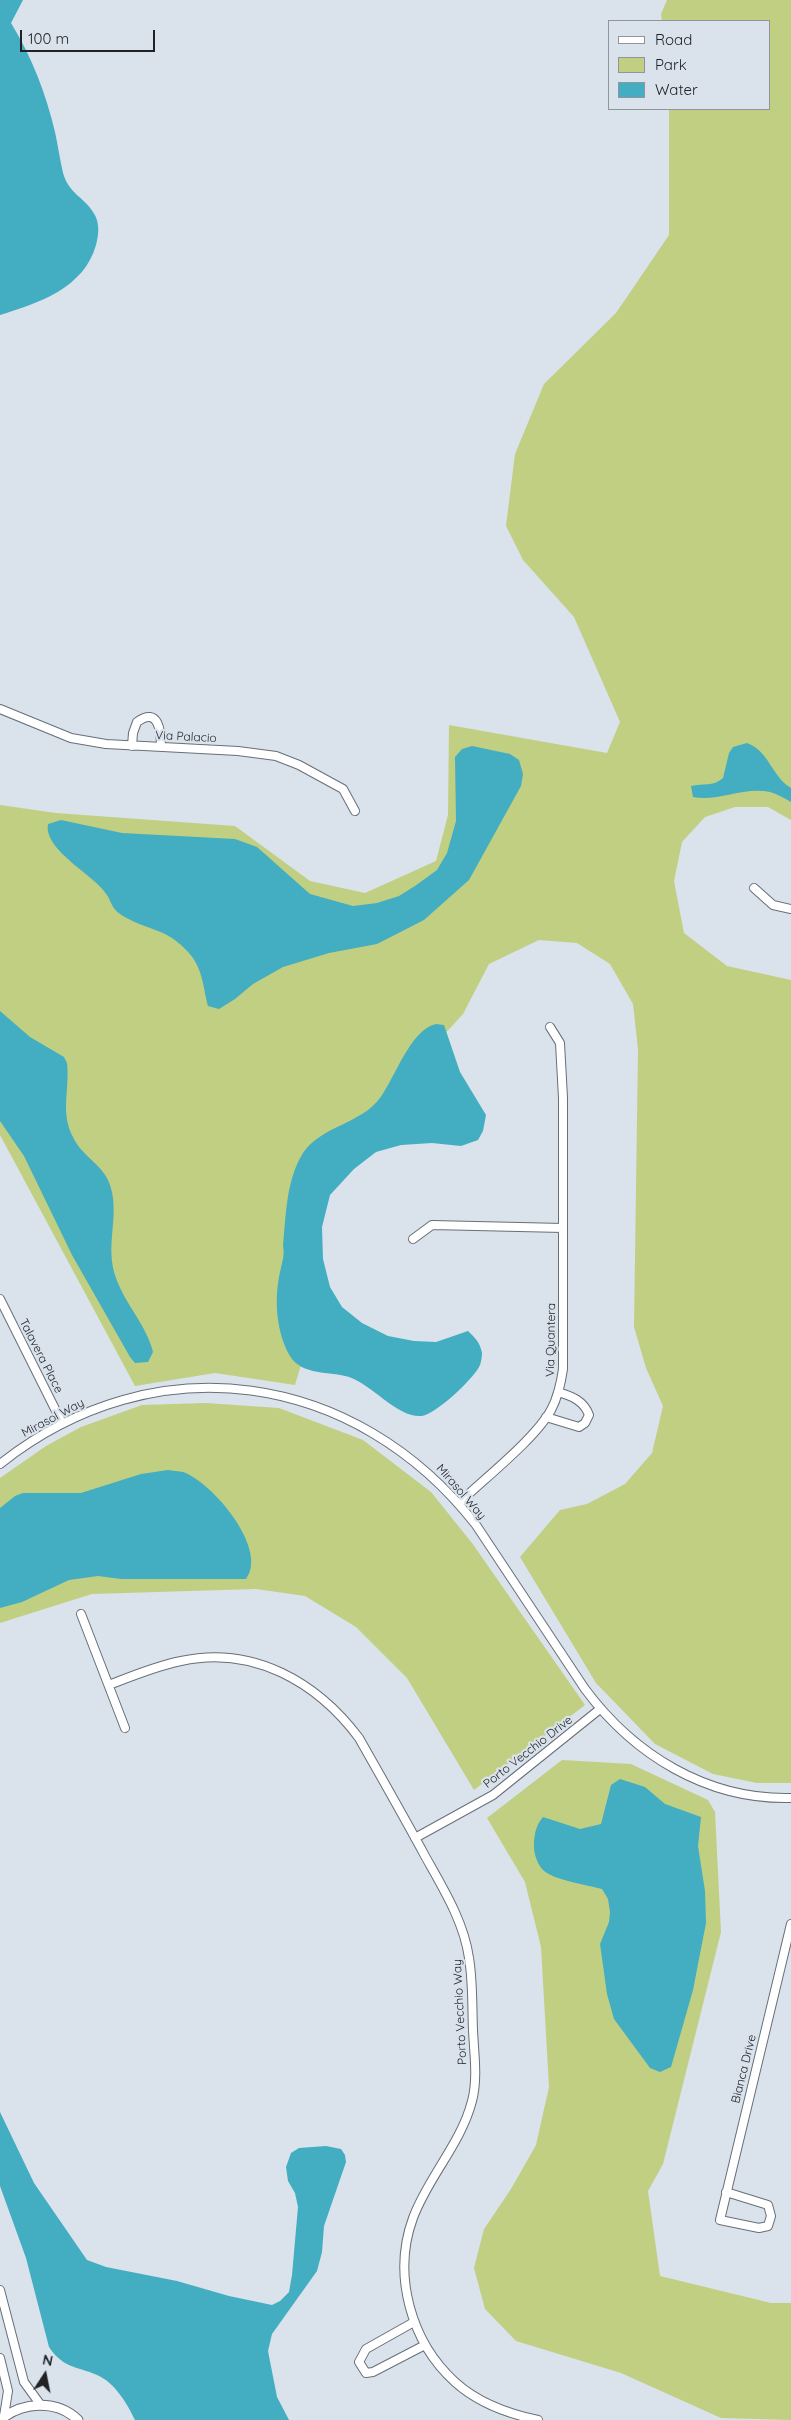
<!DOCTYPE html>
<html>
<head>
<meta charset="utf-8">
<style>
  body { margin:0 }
  #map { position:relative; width:791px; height:2420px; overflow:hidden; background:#dae2ec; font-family:Quicksand,sans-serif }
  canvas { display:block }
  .legend { position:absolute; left:608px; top:20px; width:162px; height:90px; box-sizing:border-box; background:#dae2ec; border:1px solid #90959d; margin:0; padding:6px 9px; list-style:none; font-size:15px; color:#202226 }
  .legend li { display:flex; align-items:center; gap:10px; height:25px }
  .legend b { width:25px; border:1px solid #90959d }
  .north { position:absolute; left:20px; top:2350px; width:50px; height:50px; -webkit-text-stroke:4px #dae2ec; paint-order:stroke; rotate:11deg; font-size:14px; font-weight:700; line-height:20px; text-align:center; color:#202226 }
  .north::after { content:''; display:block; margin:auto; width:18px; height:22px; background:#202226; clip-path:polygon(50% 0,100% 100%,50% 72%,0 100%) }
  .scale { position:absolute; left:20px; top:30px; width:135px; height:22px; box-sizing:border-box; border:2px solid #202226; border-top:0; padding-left:6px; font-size:15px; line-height:18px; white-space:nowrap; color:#202226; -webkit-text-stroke:4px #dae2ec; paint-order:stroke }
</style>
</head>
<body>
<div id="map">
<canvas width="791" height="2420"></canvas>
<ul class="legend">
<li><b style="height:6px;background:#fff"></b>Road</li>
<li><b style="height:14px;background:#c1cf82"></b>Park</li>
<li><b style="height:14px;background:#43adc1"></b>Water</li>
</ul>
<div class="north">N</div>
<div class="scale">100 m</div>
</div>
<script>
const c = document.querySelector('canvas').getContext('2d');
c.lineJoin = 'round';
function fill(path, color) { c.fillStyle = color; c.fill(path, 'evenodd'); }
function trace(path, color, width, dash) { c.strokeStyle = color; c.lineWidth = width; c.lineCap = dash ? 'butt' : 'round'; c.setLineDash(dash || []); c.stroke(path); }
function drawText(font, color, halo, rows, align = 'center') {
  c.font = font + ' Quicksand,sans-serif'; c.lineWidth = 4.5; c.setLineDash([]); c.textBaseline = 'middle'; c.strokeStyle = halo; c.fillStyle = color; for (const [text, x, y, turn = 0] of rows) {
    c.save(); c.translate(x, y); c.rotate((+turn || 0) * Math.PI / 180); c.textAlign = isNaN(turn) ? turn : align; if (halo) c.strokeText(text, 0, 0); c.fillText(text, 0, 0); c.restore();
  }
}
const green = new Path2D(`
  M667,0H791V820L768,807H735L705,817L682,842L674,881L684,933L727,966L791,980V1783H757L713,1774L655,1744L596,1683L520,1557L560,1510L587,1504L625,1484L652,1453L663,1406L646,1368L634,1327L638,1049L633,1004L610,964L577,943L539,940L489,964L463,1014L338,1151L305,1243L309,1338L295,1385L215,1373L135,1386L0,1135V805L56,813L235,826L310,881L365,893L436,861L448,815L449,725L607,753L620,722L574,617L523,560L506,526L515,454L544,384L616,313L669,235V109H770V21H662L661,14Z
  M206,1403L279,1408L363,1440L431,1492L472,1543L585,1705L474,1790L407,1678L356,1627L305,1596L256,1589L92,1594L0,1623V1478L46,1446L81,1427L142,1405Z
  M562,1760L631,1764L708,1800L715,1812L721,1932L663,2164L648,2191L660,2276L771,2303H791V2420L721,2418L621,2373L516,2341L485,2309L474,2268L484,2229L511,2189L536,2145L549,2087L541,1947L525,1882L487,1818Z`);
const water = new Path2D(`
  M0,0H23L11,23C32,57 46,94 55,132C58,146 60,160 63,173C69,194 85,198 93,212C100,222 99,234 96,245C84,288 39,303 0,315Z
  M747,743C769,751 772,777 791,788V802C784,798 777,794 770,792C744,786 718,802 693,797L691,786C703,783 713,787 723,778L729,753L733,747Z
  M472,746L510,754L519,760L523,774L521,786L469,880L424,920L377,944L329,953L283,967L253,984L235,999L219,1009L208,1006C203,987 203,969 189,953C166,927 148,931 123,916C111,908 113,905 107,895C96,876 43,850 48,824L61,820L122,833L235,839L257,847L310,894L353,906L377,903L399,896L415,886L437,870L447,853L456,821L455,757L462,749Z
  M0,1011L30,1037L64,1057L67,1063C70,1089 60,1113 73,1137C83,1159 107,1165 112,1192C118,1222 105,1247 116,1278C125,1304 147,1326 153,1352L148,1362L135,1363L130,1357L72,1255L24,1156L0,1121Z
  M436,1024L444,1025L460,1072L486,1115L483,1131L478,1140L461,1146L432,1143L401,1145L376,1152L354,1169L330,1195L322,1227L323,1259L330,1287L342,1307L362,1323L388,1336L414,1341L436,1342L468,1331C475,1338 480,1342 482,1353C482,1356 481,1364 479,1367C472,1380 436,1414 422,1416C397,1418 373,1385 349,1377C330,1371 302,1376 290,1356C276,1332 274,1299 280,1272C282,1262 285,1256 283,1246C286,1216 286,1180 303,1153C321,1126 361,1124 380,1098C395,1078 410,1030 436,1024Z
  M168,1470C172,1471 179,1471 183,1472C212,1482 269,1549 246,1579H121L98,1576L69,1580L22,1602L0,1608V1508L15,1496L23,1493H81L141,1474Z
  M620,1779L645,1787L665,1804L701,1817L698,1846L705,1891L706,1923L693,1990L671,2067L660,2072L650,2068L614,2019L607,1994L600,1944L609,1922L610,1912L608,1899L602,1889C587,1885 553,1880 543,1870C536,1863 533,1850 534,1841C535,1831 537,1824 543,1817L580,1829L601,1824L611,1785Z
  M0,2112L34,2183L87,2260L106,2267L177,2281L229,2296L272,2305L280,2301L289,2292L292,2275L298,2207L295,2193L288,2181L286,2167L291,2153L299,2148L326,2146L341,2149L345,2155L346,2162L324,2226L322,2252L317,2271L272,2334L268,2351L277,2397L289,2420H135C128,2405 116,2385 101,2377C80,2366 64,2370 49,2347L26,2258L0,2186Z`);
const minor = new Path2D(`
  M0,709L71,738L106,744L238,751L276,756L299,765L343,789L355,811
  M132,746L133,733L137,722C159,706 161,732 161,747
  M754,888L773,905L791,909
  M413,1239L432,1225L563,1228
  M0,1299L62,1423
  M546,1417L579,1427L585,1423L589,1415C584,1401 572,1396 558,1392
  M0,1464C155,1341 356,1371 476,1525L585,1689C634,1755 707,1800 791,1798
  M459,1503C485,1478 535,1439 551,1410C558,1397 561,1383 563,1369V1098L560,1043L550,1027
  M81,1614L125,1728
  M109,1685C132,1676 156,1666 181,1661C253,1645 317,1682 359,1738C381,1777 404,1817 425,1856C443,1888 464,1922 469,1958C473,1982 472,2007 473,2030C474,2053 478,2079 472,2101C461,2144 428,2177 413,2218C392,2275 411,2342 455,2382C477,2402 509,2414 538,2420
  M415,1838L493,1795L600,1709
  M726,2192L768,2205L771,2216L768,2226L759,2228L720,2220L791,1924
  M0,2290L24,2382L40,2404
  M414,2322L366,2349L359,2362L366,2373L373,2372L425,2345
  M0,2358L8,2391L4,2416`);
const tertiary = new Path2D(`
  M0,2420C22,2402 56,2399 78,2420`);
const streetNames = [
  ["Via Palacio",186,737,3],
  ["Via Quantera",551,1340,-89],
  ["Talavera Place",41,1356,63],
  ["Mirasol Way",53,1418,-28],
  ["Mirasol Way",461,1492,49],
  ["Porto Vecchio Drive",528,1752,-38],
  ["Porto Vecchio Way",460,2012,-93],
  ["Bianca Drive",744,2069,-76]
];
fill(green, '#c1cf82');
fill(water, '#43adc1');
trace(minor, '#686f79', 10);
trace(tertiary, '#686f79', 11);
trace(minor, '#fff', 8);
trace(tertiary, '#fff', 9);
drawText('12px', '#202226', '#dae2ec', streetNames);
</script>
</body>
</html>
